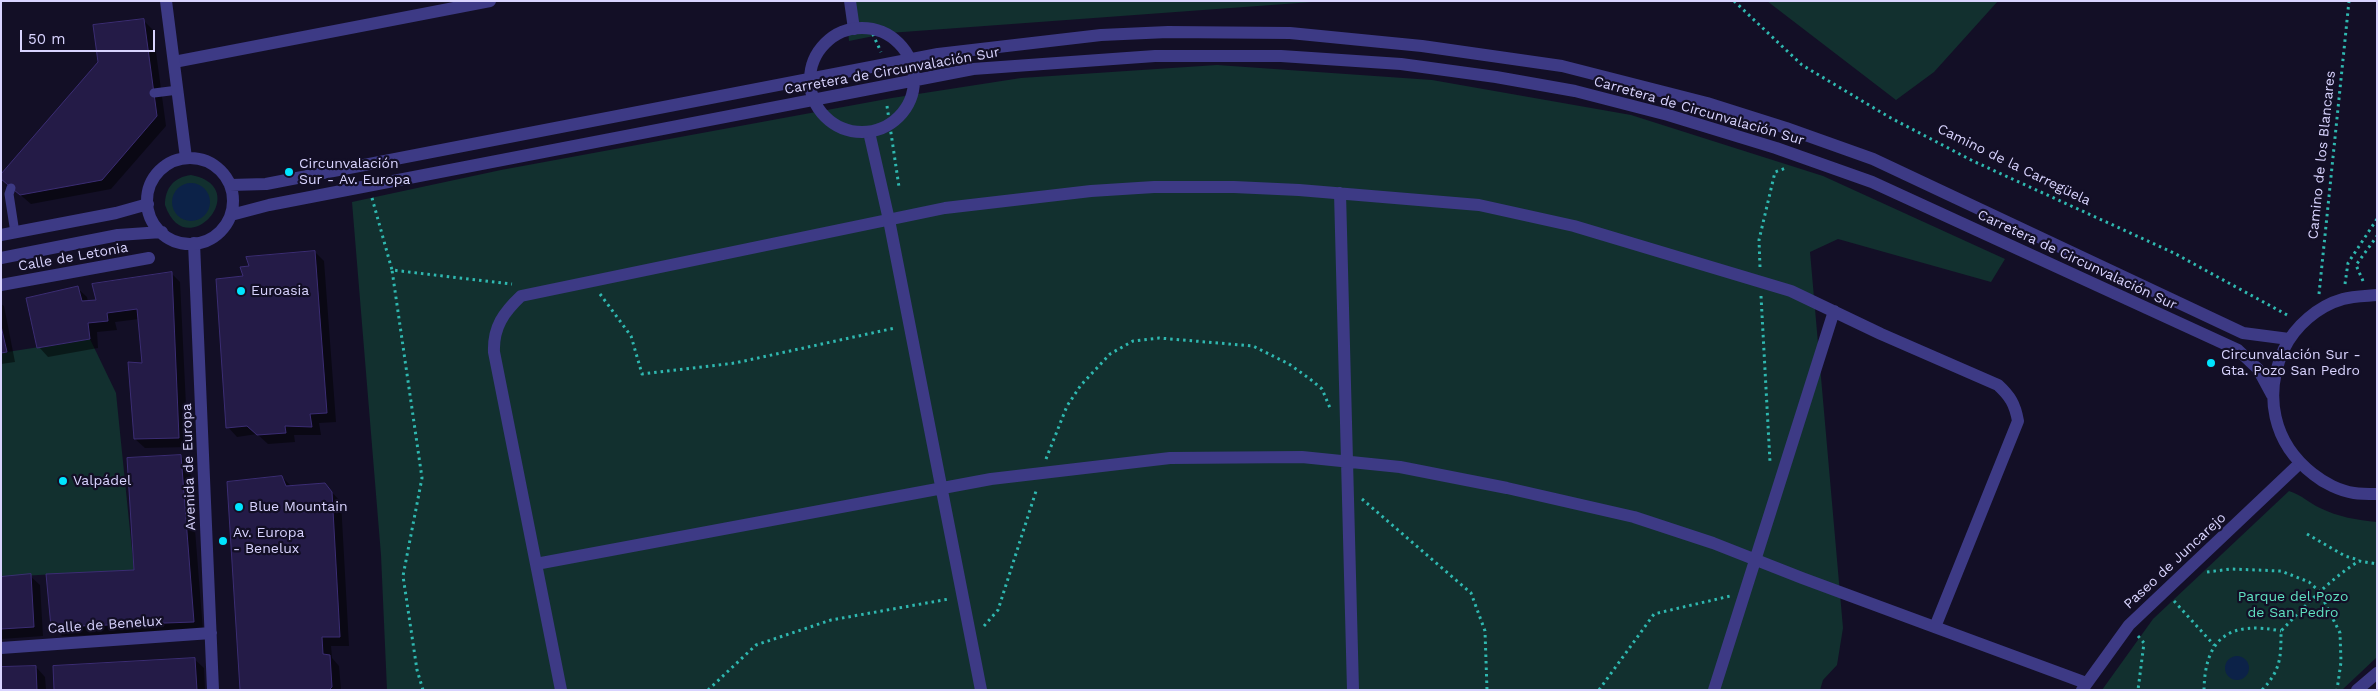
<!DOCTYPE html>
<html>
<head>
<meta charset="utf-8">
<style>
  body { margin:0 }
  #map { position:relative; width:2378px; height:691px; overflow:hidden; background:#130f26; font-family:"Work Sans",sans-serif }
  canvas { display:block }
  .frame { position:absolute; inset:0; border:2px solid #d9d4ff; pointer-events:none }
  .scale { position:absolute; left:20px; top:30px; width:135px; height:22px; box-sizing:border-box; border:2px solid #d9d4ff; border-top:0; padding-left:6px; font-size:15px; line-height:18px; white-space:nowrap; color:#d9d4ff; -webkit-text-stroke:4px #130f26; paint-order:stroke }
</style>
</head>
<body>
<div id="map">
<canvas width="2378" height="691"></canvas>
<div class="frame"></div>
<div class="scale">50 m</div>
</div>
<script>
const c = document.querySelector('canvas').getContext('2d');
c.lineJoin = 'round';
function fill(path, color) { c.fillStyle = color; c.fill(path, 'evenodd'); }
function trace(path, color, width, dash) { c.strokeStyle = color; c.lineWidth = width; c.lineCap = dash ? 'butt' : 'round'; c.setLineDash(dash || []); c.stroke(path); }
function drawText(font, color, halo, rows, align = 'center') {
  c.font = font + ' "Work Sans",sans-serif'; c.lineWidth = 4.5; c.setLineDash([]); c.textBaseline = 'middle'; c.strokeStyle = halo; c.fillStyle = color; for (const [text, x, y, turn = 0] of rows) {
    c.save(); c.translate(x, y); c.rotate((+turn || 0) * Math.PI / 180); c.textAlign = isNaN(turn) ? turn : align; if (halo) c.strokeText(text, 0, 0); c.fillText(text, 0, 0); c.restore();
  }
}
const green = new Path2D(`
  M845,1H1326L889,33L849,41Z
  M1767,1H1998L1934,72L1896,100Z
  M1217,65L1432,80L1631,115L1823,176L2005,259L1991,282L1838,239L1810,252L1843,628L1837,665L1823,680L1820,690H387L381,555L352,202L501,170L892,98L1021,78Z
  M191,175C255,187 186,266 165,205C165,188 174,177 191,175Z
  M90,339L116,393L134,570L1,577V353Z
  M2289,491C2302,495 2309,503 2320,508C2338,517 2357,520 2377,522V657L2342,690H2102L2153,619Z`);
const water = new Path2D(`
  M172 202a19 19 0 1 1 38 0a19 19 0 1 1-38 0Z
  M2225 668a12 12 0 1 1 24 0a12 12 0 1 1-24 0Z`);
const shadow = new Path2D(`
  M143,20L153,30L166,126L111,189L31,204L10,186L99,63Z
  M315,252L324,261L336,422L319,423L321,435H294L295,442L268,444L257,434L237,437L228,427L244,277Z
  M171,273L180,282L188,447L145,448L135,439L144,364L139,319L115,322L117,330L97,332L98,348L48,357L39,347L77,288L87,297L88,302L97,301Z
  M1,304L4,306L15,362L1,364Z
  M181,456L190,466L203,631L62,636L53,627L135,571Z
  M282,477L291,486L324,484L341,502L349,646H331L332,658L339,666L341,690H241Z
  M30,576L40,585L43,636L1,639V578Z
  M194,659L204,668L205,690H55Z
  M36,667L45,677L46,690H1Z`);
const building = new Path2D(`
  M144,19L157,116L102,180L20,195L1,179V174L98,62L93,25Z
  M315,251L327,413L310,414L312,427L285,426L286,433L257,435L247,426L226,428L216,279L243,276L240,267L249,266L246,257Z
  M172,272L179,438L134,439L128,362L142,363L137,309L107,313L108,321L88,323L90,339L37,348L26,298L78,286L82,301L96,300L92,284Z
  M1,326L7,352L1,353Z
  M181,455L194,622L51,627L46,574L134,570L127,458Z
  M282,476L286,486L325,483L332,492L340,637H322L323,654L330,655L332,687L329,690H240L227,482Z
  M31,574L34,627L1,629V577Z
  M195,658L197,690H54L53,666Z
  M36,666L37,690H1V667Z`);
const path = new Path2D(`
  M1734,1L1802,65L1889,117L1973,161L2174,253L2289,316
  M870,28L881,52
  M887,106L899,187
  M372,198L392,270
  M1760,267L1759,240L1775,172L1786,168
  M2363,281L2356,265L2377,236
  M2345,284L2348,263L2377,219
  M600,294L631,336L642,374L735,363L895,328
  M2319,294L2349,1
  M1761,296L1770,462
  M1046,459L1067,406L1081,385L1110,354L1133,341L1159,338L1253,346L1289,364L1310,379L1322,389L1330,408
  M1362,499L1471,593L1485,631L1487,690
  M2307,534L2345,556L2359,560
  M2207,572L2231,569L2281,571L2309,582L2319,591L2340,633L2341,662L2337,690
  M2174,601L2214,645
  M984,626L998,610L1037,488
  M2138,636L2144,643L2138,690
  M423,690L417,670L403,576L422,478L392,270L512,284
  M708,690L756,645L831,620L949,599
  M1599,690L1654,614L1730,596
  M2204,690C2205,636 2231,621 2281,631
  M2262,690C2281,670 2281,657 2281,631C2306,605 2329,580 2359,561L2377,564`);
const service = new Path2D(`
  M154,93L178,90
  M11,188L9,194L15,233`);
const minor = new Path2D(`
  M850,1L854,29
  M174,62L490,1
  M869,132L889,220L981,690
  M1340,193L1353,690
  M194,243L213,690
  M1,285L149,258
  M536,564L991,479L1170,458L1302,457L1400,467L1507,488L1634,517L1713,543L1802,578L2086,683
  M1,648L211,633
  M561,690L494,352C493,327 504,312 521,296L945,208L1091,191L1154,187H1234L1299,190L1479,205L1574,226L1791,291L1881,334L1998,385C2010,396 2015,404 2018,421L1935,627
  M1714,690L1834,311
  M2082,690L2129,625L2299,464
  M2357,690L2377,673`);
const tertiary = new Path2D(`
  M166,1L186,158
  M810 80a52 52 0 1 1 104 0a52 52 0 1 1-104 0Z
  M147 201a43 43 0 1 1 86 0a43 43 0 1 1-86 0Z
  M230,185L266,184L938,54L1101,35L1168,32L1290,33L1422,46L1562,66L1707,103L1786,128L1873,159L2243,333L2289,339
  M231,215L269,205L973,69L1155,56H1281L1401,64L1496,77L1575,91L1668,115L1776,148L1872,182L2238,350L2258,369L2272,395
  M1,235L116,213L148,204
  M1,258L118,235L162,232
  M2377,295C2366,296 2353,296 2343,299C2318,306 2295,326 2284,349C2263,395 2273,443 2313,474C2324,483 2340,491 2354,493C2361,494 2369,494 2377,494`);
const markers = [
  [289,172,5,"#00e5ff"],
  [241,291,5,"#00e5ff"],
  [2211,363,5,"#00e5ff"],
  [63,481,5,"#00e5ff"],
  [239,507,5,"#00e5ff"],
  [223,541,5,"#00e5ff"]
];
const streetNames = [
  ["Carretera de Circunvalación Sur",892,71,-10],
  ["Carretera de Circunvalación Sur",1699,111,16],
  ["Camino de los Blancares",2322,155,-84],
  ["Camino de la Carregüela",2014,165,26],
  ["Calle de Letonia",73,257,-10],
  ["Carretera de Circunvalación Sur",2077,260,25],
  ["Avenida de Europa",189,467,-92],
  ["Paseo de Juncarejo",2175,561,-43],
  ["Calle de Benelux",105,625,-4]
];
const poiNames = [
  ["Circunvalación",299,164],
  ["Sur - Av. Europa",299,180],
  ["Euroasia",251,291],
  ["Circunvalación Sur -",2221,355],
  ["Gta. Pozo San Pedro",2221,371],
  ["Valpádel",73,481],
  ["Blue Mountain",249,507],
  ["Av. Europa",233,533],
  ["- Benelux",233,549]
];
const parkNames = [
  ["Parque del Pozo",2293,597],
  ["de San Pedro",2293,613]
];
fill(green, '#12302f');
fill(water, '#0c2248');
fill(shadow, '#0007');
fill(building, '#241b47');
trace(building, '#3b2d73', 1);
trace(path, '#2fb8b0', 3, [2.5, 4]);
trace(service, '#3d3a85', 9);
trace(minor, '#3d3a85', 12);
trace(tertiary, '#3d3a85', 12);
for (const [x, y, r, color] of markers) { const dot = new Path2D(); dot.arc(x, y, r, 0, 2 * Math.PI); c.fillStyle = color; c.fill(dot); trace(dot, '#130f26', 2); }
drawText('14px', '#d9d4ff', '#130f26', streetNames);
drawText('14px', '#d9d4ff', '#130f26', poiNames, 'left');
drawText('14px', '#5fe0c0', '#130f26', parkNames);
</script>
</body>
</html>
